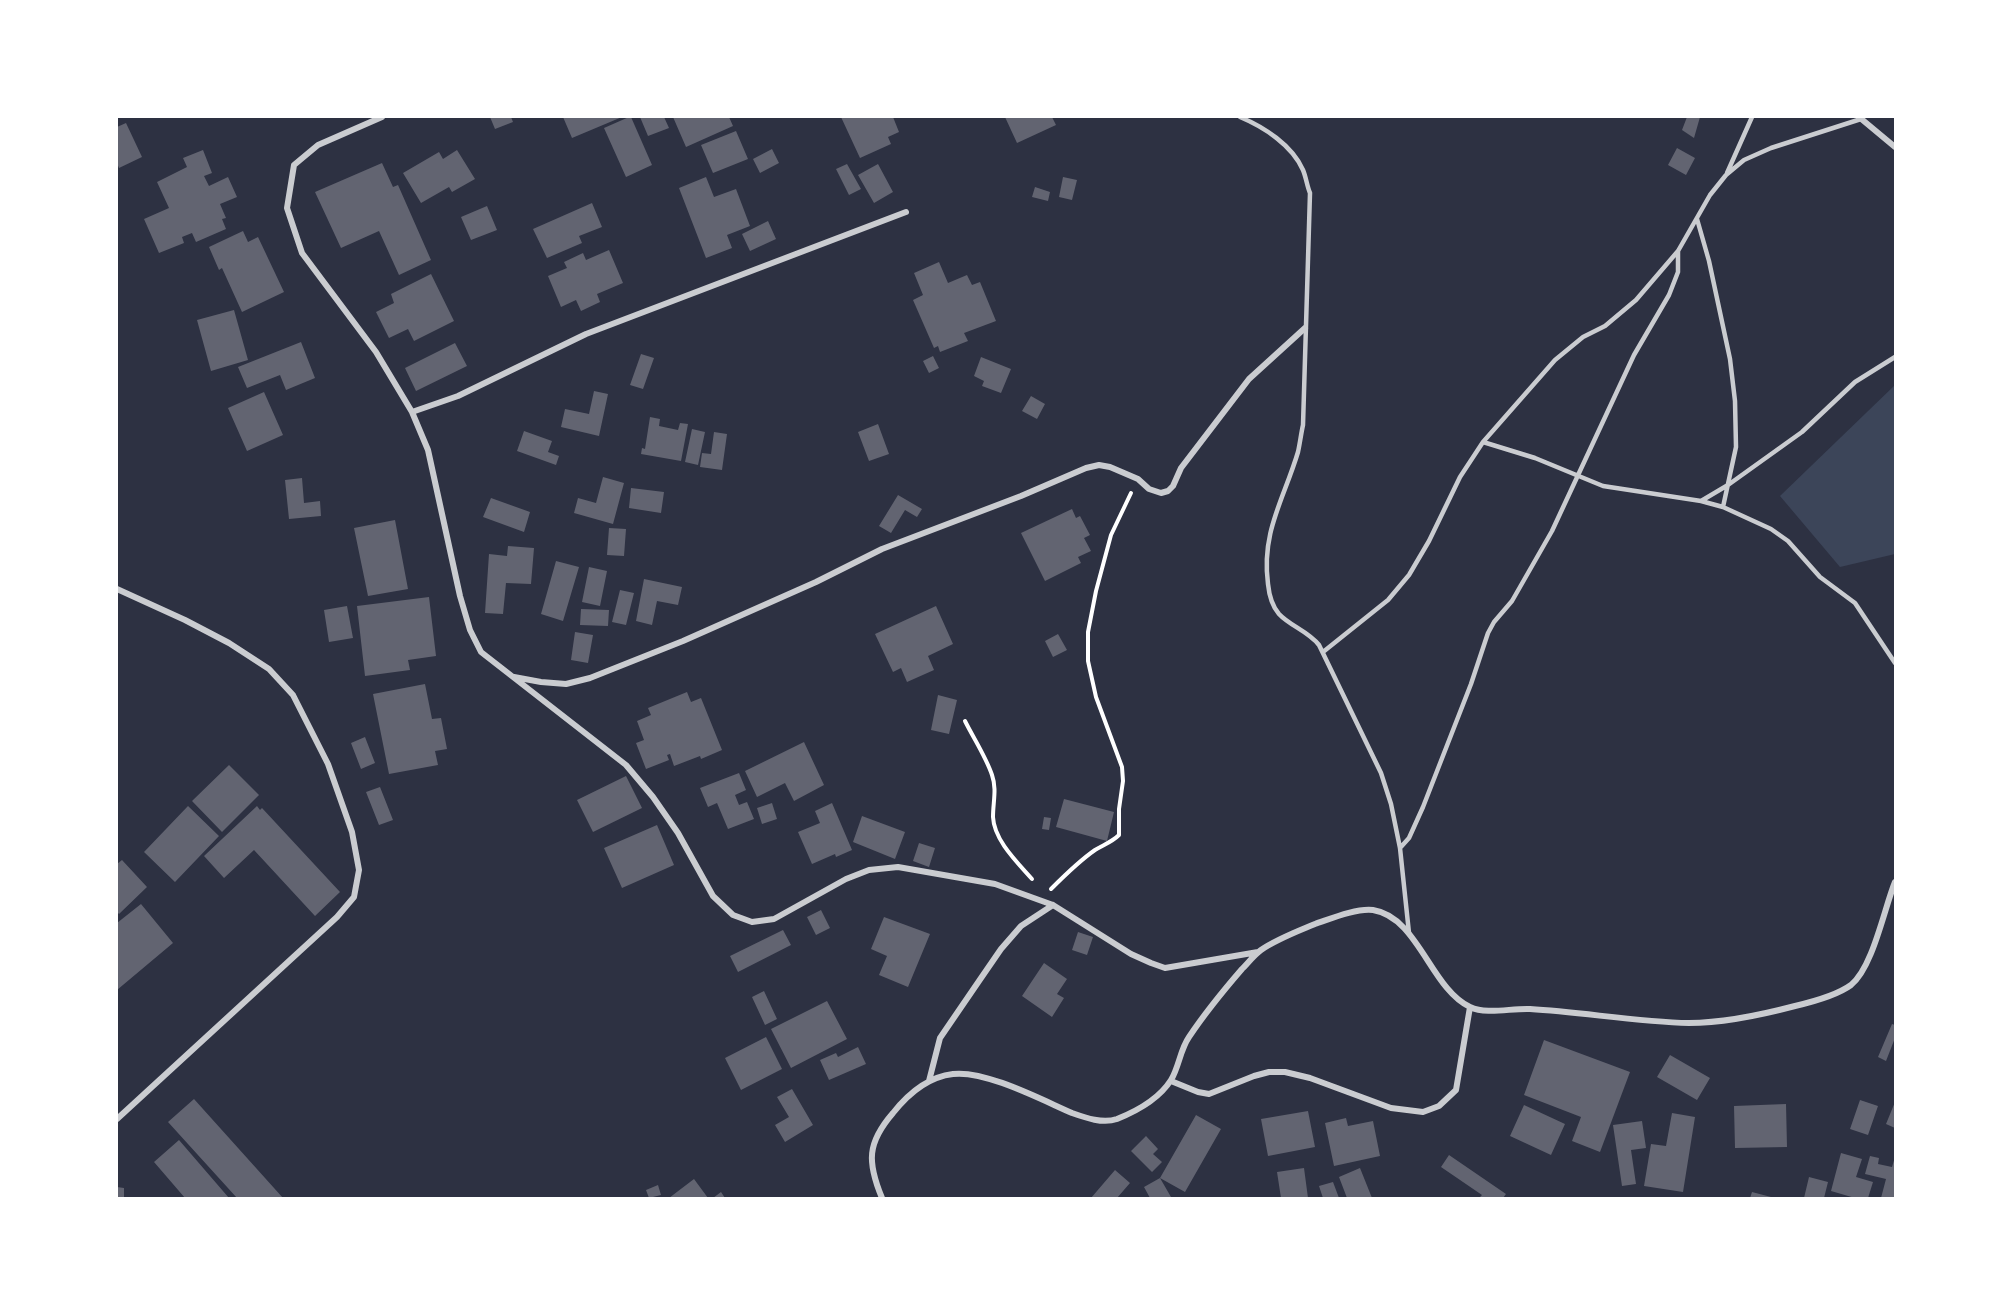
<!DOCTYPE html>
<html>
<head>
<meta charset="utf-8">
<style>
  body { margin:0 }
  #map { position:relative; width:2012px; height:1315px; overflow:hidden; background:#2d3142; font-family:Quicksand,sans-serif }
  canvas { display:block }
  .frame { position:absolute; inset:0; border:118px solid #fff; pointer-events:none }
</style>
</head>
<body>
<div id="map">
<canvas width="2012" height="1315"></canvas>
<div class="frame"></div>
</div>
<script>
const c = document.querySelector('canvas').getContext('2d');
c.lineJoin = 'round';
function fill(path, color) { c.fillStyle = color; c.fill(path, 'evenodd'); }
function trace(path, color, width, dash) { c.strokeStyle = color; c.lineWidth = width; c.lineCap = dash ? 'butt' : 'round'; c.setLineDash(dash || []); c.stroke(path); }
const green = new Path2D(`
  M1895,385V554L1840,567L1780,496Z`);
const building = new Path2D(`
  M490,117H511L513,122L495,129Z
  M563,117H622L572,138Z
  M629,117H631L652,165L626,177L604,128Z
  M640,117H664L669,128L648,136Z
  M673,117H729L733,126L686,147Z
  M841,117H893L899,132L888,137L891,144L860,158Z
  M1005,117H1052L1056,125L1017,143Z
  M1687,117H1700L1694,138L1682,130Z
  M126,123L142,157L119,168L117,163V127Z
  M736,131L748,159L713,173L701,145Z
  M1677,148L1695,158L1686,175L1668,165Z
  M772,149L779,163L760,173L753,159Z
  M203,150L212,173L204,176L209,186L228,177L237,197L220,204L226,218L222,219L226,229L196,242L192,233L182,237L184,243L159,253L144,219L169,208L157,182L187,167L183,158Z
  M457,150L475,179L452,192L449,187L421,203L403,173L439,152L443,159Z
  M382,163L393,187L398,185L431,260L399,275L379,231L341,248L315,192Z
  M847,164L861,189L849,195L836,169Z
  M878,164L893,192L874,203L858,175Z
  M706,177L714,197L736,189L750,226L727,235L732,248L706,258L679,188Z
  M1063,177L1077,180L1072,200L1059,197Z
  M1035,187L1050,192L1048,201L1032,197Z
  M592,203L602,227L579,236L582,243L547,258L533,229Z
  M487,206L497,230L471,240L461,217Z
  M768,221L776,239L750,251L742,234Z
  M243,231L248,242L258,237L284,292L242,312L222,268L219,270L209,247Z
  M609,250L623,283L597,294L600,302L581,311L576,300L561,307L548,276L567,268L564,262L583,253L586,260Z
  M939,262L948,283L967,275L972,285L980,282L996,321L964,333L968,341L940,352L938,346L934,348L913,300L923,295L914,273Z
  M431,274L454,321L414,341L408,329L389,338L376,312L394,303L391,294Z
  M234,310L248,360L211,371L197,320Z
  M301,342L315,378L286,390L280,375L247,388L238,367Z
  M455,343L467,366L416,391L405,368Z
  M641,354L654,358L643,389L630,385Z
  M933,356L939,368L929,373L923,361Z
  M981,357L1011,369L1001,393L982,386L984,381L974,376Z
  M594,391L608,394L599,436L561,427L565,409L589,414Z
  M264,392L283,435L247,451L228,408Z
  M1031,396L1045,404L1037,419L1022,411Z
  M650,417L660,419L659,426L678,430L680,423L688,424L681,461L641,454L642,448L645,449Z
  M878,424L889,454L869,461L858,432Z
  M692,429L705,432L698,465L685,462Z
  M524,431L552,441L548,452L559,456L556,465L517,451Z
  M714,432L727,434L722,470L700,467L702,453L711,454Z
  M603,477L624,483L613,524L574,513L578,498L596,503Z
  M302,478L304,503L320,501L321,516L289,519L285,480Z
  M631,488L664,492L661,513L629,508Z
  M898,495L922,509L917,517L905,510L891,533L879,526Z
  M491,498L530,512L524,532L483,517Z
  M1072,509L1076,518L1080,516L1090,535L1084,538L1091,551L1078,557L1081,563L1045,581L1021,533Z
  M395,520L408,589L368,596L354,528Z
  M609,528L626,529L624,556L607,555Z
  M508,546L534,548L531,584L506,583L503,614L485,613L489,554L507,556Z
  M556,561L579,567L563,621L541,614Z
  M589,567L607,571L600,606L582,602Z
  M644,579L682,587L678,605L657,601L652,625L636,621Z
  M620,590L634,593L626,625L612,622Z
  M429,597L436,656L408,660L410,670L365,676L357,606Z
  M347,606L353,638L329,642L324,610Z
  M936,606L953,644L928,656L934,670L907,682L901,668L893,672L875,634Z
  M581,609L609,610L608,626L580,625Z
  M575,632L593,635L588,663L571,660Z
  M1058,634L1067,650L1053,657L1045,641Z
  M425,684L432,719L441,718L447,749L435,751L438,765L389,774L373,694Z
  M687,692L691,702L701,698L722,750L701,759L700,756L674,766L670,754L667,755L669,760L646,769L636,743L644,740L637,721L651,715L648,708Z
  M938,695L957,700L949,734L931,730Z
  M365,737L375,763L361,769L351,743Z
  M804,742L824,785L794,801L785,783L757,797L745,771Z
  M229,765L259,795L222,832L192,801Z
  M739,773L746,790L735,795L739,805L747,802L754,819L728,829L717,803L708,807L700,788Z
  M626,776L642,808L593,832L577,800Z
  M380,787L393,820L379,825L366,792Z
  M1064,799L1114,812L1107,841L1056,827Z
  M772,803L777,819L762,824L757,808Z
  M832,803L852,850L836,857L835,854L812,864L798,832L820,823L815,811Z
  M188,806L219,836L175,882L144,852Z
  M257,806L260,810L262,808L340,892L315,916L254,850L224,878L204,856Z
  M862,816L905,832L895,859L853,842Z
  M1044,817L1051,818L1049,830L1042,829Z
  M657,825L674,865L622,888L604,848Z
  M919,843L935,848L929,867L913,861Z
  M122,860L147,887L119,914L117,912V864Z
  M141,904L173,943L117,990V923Z
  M821,910L830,928L816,935L807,917Z
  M884,917L930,934L908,987L879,975L887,956L871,949Z
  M783,930L791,945L738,972L730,956Z
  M1078,932L1093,937L1087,955L1072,950Z
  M1044,963L1067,979L1057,994L1064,998L1052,1017L1022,996Z
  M764,991L777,1019L765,1025L752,997Z
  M827,1001L847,1039L791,1068L771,1029Z
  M1892,1024L1895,1025V1038L1886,1061L1878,1057Z
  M766,1037L782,1069L741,1090L725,1058Z
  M1544,1040L1630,1072L1600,1152L1572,1141L1581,1117L1524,1095Z
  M858,1047L866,1064L829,1080L820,1060L836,1053L838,1057Z
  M1670,1055L1710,1078L1697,1100L1657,1077Z
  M792,1089L813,1125L785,1142L775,1125L789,1117L777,1097Z
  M194,1099L283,1198H237L168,1122Z
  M1860,1100L1878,1106L1868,1135L1850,1129Z
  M1895,1102V1128L1886,1124Z
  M1786,1104L1787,1147L1735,1148L1734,1106Z
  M1524,1105L1565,1124L1551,1155L1510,1136Z
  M1308,1111L1315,1147L1268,1156L1261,1119Z
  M1672,1113L1695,1117L1683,1192L1644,1186L1651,1144L1666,1146Z
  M1196,1115L1221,1129L1185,1192L1160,1178L1171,1197L1150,1198L1144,1187L1160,1178Z
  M1346,1118L1348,1126L1373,1121L1380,1156L1334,1166L1325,1123Z
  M1642,1121L1646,1148L1631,1150L1636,1184L1622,1186L1613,1125Z
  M1146,1136L1158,1149L1153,1154L1162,1162L1152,1172L1131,1151Z
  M179,1140L229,1198H185L154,1162Z
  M1841,1153L1862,1159L1856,1177L1873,1182L1868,1198H1855L1831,1191Z
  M1449,1155L1506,1194L1503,1198H1479L1482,1195L1441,1167Z
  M1870,1156L1879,1158L1878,1164L1892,1167L1895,1157V1198H1881L1886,1179L1865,1174Z
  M1304,1168L1308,1198H1281L1277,1172Z
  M1360,1168L1372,1198H1347L1339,1177Z
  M1115,1170L1130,1183L1117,1198H1091Z
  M1809,1177L1828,1182L1824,1198H1804Z
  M694,1179L708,1198H669Z
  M1333,1182L1339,1198H1323L1319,1186Z
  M658,1185L661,1195L649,1198L646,1190Z
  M117,1187L124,1188V1198H117Z
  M721,1192L725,1198H713Z
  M1752,1192L1771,1197V1198H1750Z`);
const path = new Path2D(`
  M965,721C974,739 986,757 992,775C997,789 993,802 993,817C994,840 1017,862 1032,879
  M1051,889C1065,875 1079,861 1095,850C1103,845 1112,842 1119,835V809L1123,781L1122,767L1096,697L1088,661V632L1096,591L1111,535L1131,493`);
const service = new Path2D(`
  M1240,117C1264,127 1292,145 1303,170C1306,177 1307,186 1310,193L1303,425C1301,434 1300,443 1298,452C1284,499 1261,532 1268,584C1269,594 1272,606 1279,614C1290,626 1308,631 1319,645L1381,773L1391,804L1400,848L1409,933
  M1727,173L1752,117
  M1697,219L1709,261L1730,359L1735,401L1736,447L1723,507
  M1483,442L1535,458L1603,486L1701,501L1723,507L1771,529L1788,541L1820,577L1855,603L1895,663
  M1701,501L1728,485L1802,432L1855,382L1895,357
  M1323,652L1388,600L1409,575L1429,541L1460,477L1483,442L1555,360L1583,337L1605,326L1636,300L1678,251L1710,195L1726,175L1744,160L1771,148L1861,119
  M1400,848L1409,838L1423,807L1471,684L1488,633L1494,622L1512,601L1552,531L1634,355L1669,295L1678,272V251`);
const minor = new Path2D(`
  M382,117L318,145L294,165L287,208L302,253L376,352L412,412L428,450L460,596L470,630L481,652L626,765L653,797L678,833L713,896L733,915L752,922L774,919L846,879L869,870L898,867L995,884L1053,905L1131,954L1151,963L1165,968L1258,952
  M1859,117L1895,147
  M412,412L458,396L586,334L906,212
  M117,589L185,620L229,643L269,669L293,695L328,764L352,832L359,870L354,897L337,917L117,1119
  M514,677L541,682L566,684L590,678L683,641L816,582L882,549L1021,496L1086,468L1099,465L1110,467L1138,479L1149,489L1161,493L1168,491L1173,486L1181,468L1249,379L1305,328
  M929,1081L940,1038L979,981L1001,949L1021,926L1053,905
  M1171,1081L1198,1092L1209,1094L1254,1076L1269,1072H1285L1310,1078L1391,1108L1423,1112L1439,1106L1456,1090L1470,1007
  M882,1198C867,1162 867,1143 893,1113C908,1094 927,1077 953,1074C985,1070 1042,1100 1072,1113C1086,1118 1103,1124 1117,1119C1137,1111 1159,1099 1171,1080C1179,1067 1180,1050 1189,1037C1205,1013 1223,991 1242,969C1248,963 1254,955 1261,950C1277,939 1296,932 1315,924C1330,919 1356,908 1373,910C1418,917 1431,989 1470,1007C1487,1015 1511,1008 1530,1009C1583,1012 1636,1022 1689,1023C1725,1023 1761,1015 1795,1006C1812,1002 1836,996 1851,985C1873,967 1884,909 1895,882`);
fill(green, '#3c4559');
fill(building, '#626471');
trace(path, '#fff', 4);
trace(service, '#caccd0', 4.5);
trace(minor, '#caccd0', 6);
</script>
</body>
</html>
